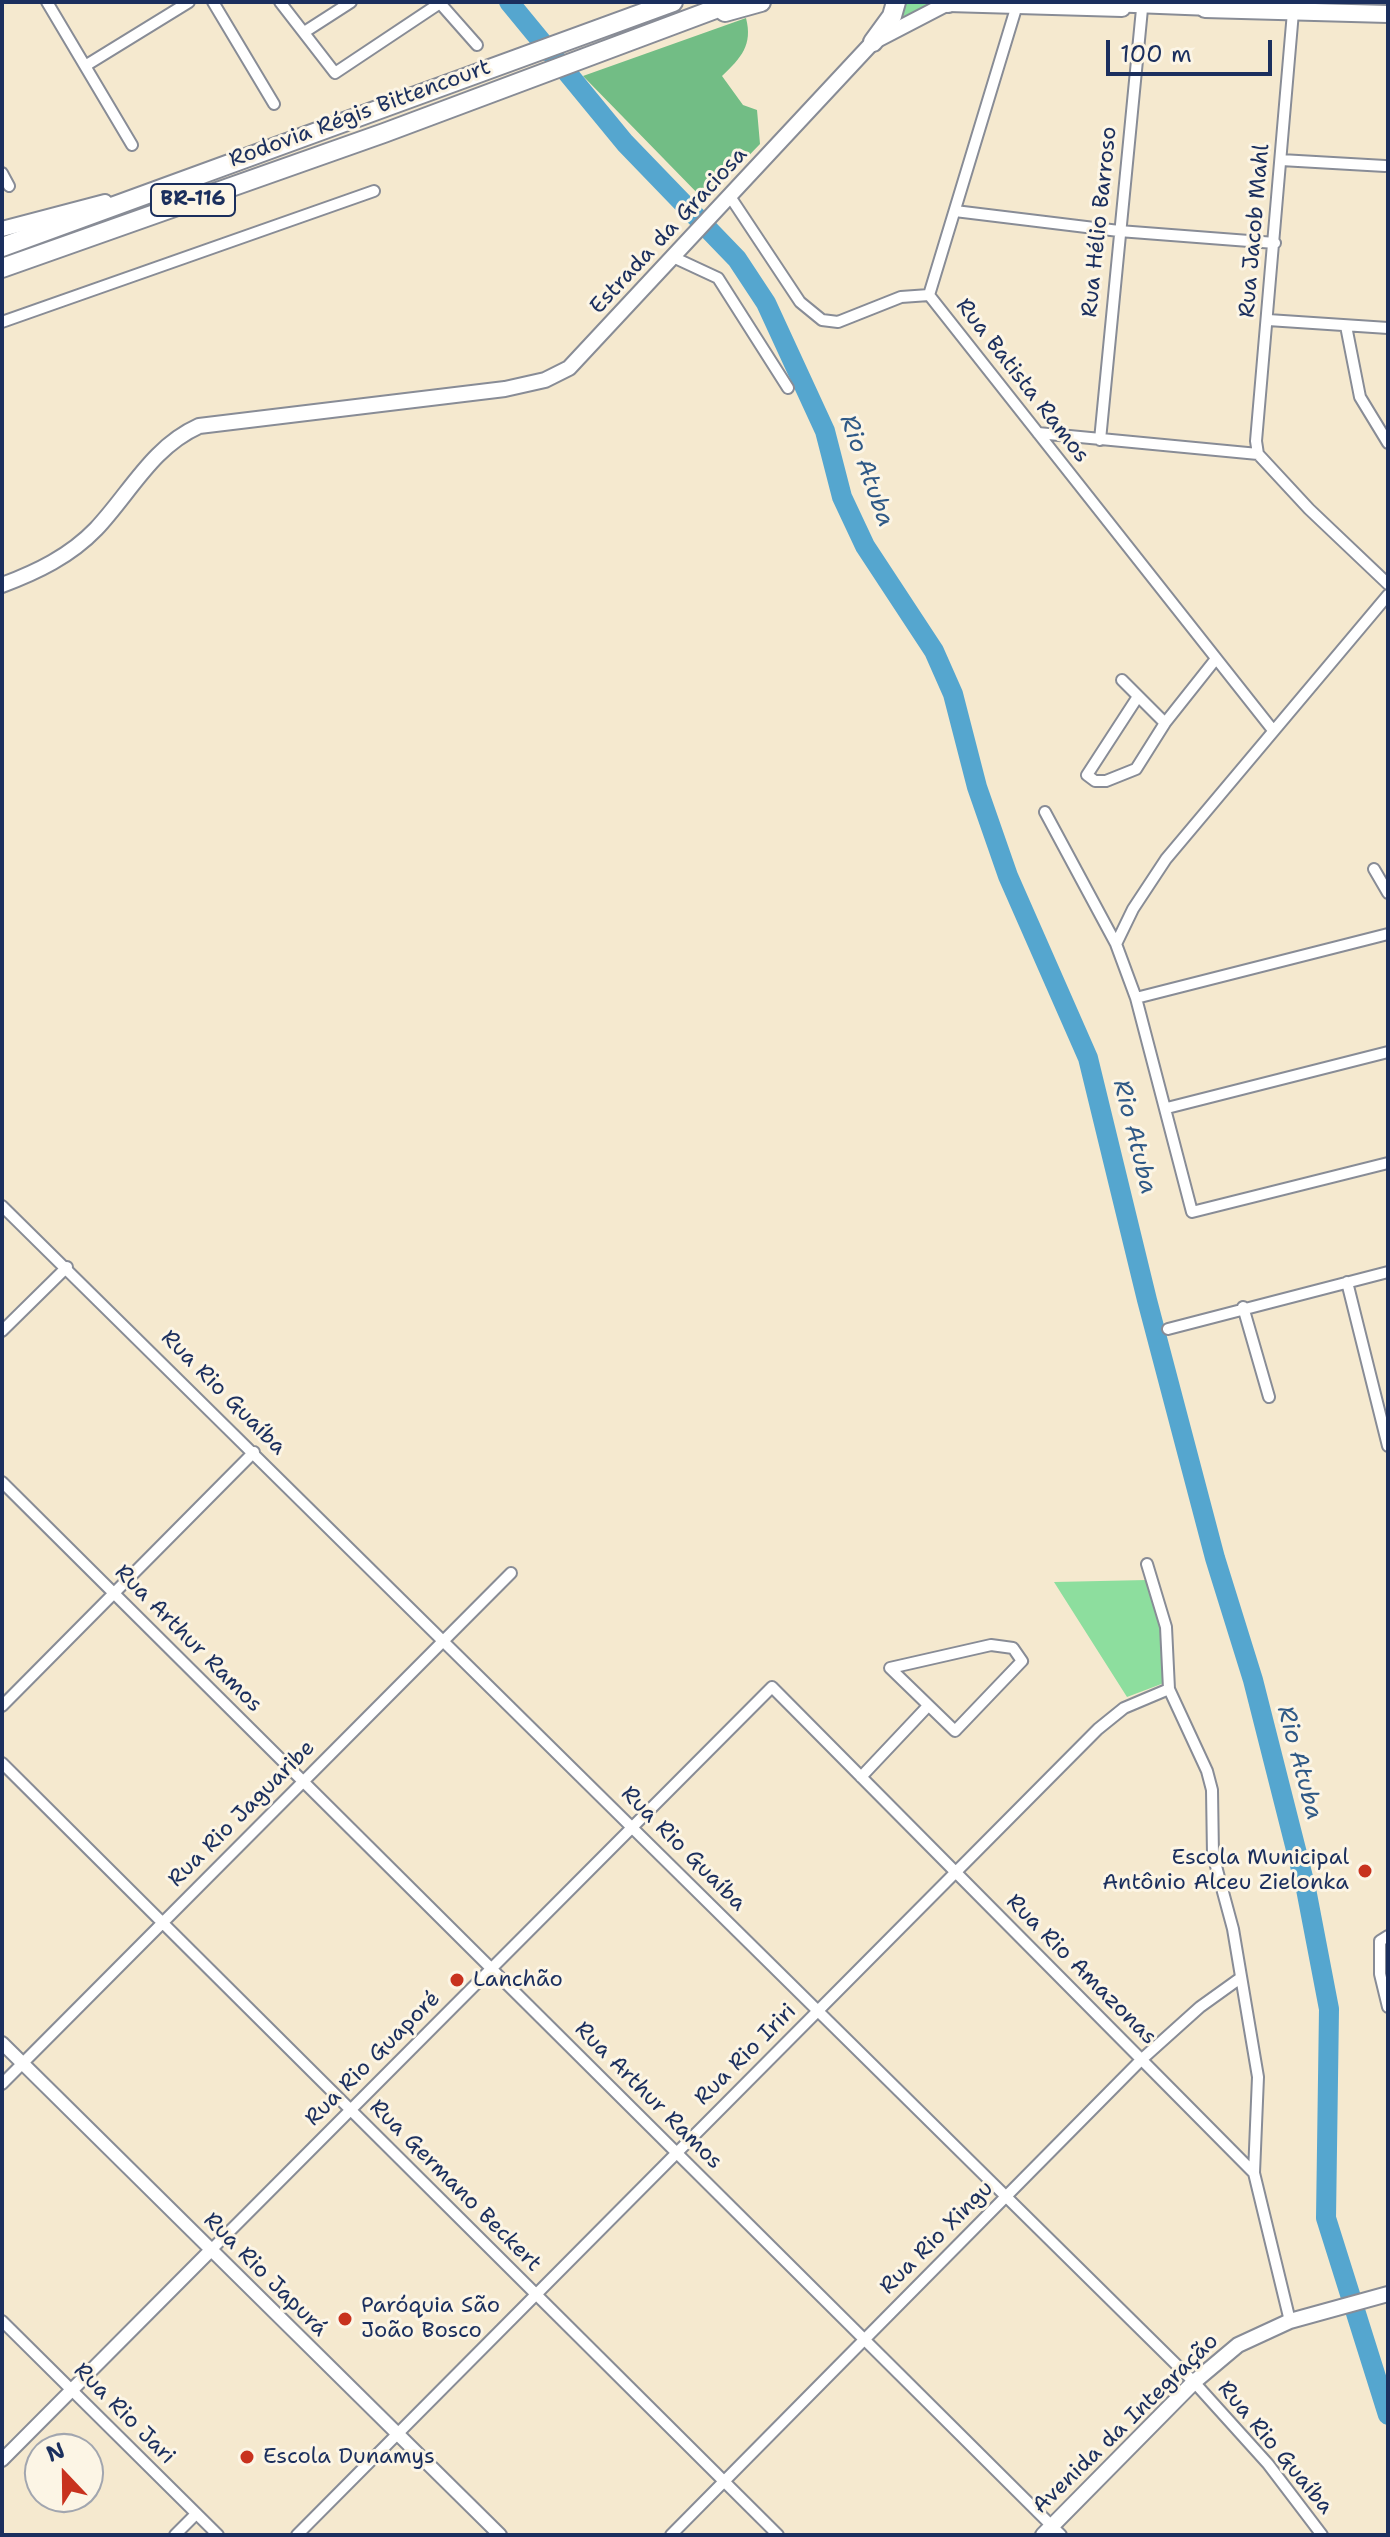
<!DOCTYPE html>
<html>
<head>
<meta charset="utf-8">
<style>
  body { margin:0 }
  #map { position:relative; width:1390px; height:2537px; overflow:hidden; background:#f5e9cf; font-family:"Shantell Sans",sans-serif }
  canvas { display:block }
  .frame { position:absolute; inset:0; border:4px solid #1b2f5e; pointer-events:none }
  .north { position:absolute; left:24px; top:2433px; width:80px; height:80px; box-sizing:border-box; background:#fcf5e5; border:2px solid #a2a6af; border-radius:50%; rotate:338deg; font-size:22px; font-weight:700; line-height:32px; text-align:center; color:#1b2f5e }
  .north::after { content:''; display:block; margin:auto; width:28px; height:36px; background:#c8321e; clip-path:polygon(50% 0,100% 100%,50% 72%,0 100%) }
  .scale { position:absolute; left:1106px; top:40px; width:166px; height:36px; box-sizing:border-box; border:4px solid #1b2f5e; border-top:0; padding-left:10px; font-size:24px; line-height:28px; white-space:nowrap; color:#1b2f5e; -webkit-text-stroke:6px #fcf5e5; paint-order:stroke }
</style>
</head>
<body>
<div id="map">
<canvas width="1390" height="2537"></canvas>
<div class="frame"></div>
<div class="north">N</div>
<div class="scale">100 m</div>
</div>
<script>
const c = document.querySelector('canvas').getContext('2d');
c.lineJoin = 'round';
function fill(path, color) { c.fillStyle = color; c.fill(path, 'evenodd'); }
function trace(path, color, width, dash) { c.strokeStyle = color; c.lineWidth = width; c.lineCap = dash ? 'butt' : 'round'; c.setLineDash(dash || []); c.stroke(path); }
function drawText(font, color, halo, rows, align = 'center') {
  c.font = font + ' "Shantell Sans",sans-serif'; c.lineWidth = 6; c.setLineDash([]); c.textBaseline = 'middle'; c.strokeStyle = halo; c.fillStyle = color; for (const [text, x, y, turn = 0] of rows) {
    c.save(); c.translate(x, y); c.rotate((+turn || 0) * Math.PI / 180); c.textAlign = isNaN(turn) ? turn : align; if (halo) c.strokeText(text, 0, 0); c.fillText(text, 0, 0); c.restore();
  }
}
const green = new Path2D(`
  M905,2H929L932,4L901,22Z
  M1147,1580L1159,1616L1164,1683L1127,1697L1054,1582Z`);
const forest = new Path2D(`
  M746,18C753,45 741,58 722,76L743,105L757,110L760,144L705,201L583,76Z`);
const river = new Path2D(`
  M509,2L625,143L737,259L766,303L825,431L842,497L865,546L934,651L953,694L977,787L1008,876L1088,1058L1147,1300L1215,1558L1253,1680L1306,1889L1329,2009L1326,2218L1388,2415`);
const minor = new Path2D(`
  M47,2L132,145
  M213,2L274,104
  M280,2L335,73L440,3
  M439,2L477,45
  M1017,5L929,295L1272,729
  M306,31L351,2
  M85,66L189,2
  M1281,160L1385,166
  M2,173L9,186
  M731,198L800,302L822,320L838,322L901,297L929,295
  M955,211L1119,231L1275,243
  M675,258L718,278L788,388
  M1268,320L1388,328
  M2,322L374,191
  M1346,326L1360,397L1388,443
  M1038,433L1258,454L1309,509L1388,584
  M1100,440L1142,9
  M1258,454L1256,441L1293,12
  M1122,680L1165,723
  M1137,698L1087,775L1095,781H1106L1136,769L1165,723L1215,660
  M1045,812L1116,944L1136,998L1192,1212L1388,1163
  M1374,869L1388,893
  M1116,944L1133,909L1166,859L1388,595
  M1136,998L1388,934
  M1167,1108L1388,1052
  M2,1206L1194,2382L1268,2464L1322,2535
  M1347,1282L1388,1446
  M1243,1307L1269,1397
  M1168,1329L1388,1272
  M2,1331L67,1267
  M2,1482L1061,2535
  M1147,1564L1166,1627L1169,1689L1207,1771L1212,1790L1213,1855L1233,1929L1258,2077L1254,2173
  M991,1645L1013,1648L1022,1661L955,1731L890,1668Z
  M2,1706L254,1452
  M2,1763L778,2535
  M861,1777L928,1706
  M1388,1936L1380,1941V1974L1388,2007
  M2,2084L511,1573
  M211,2250L772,1687L1254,2173L1290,2321
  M2,2321L218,2535
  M175,2535L196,2514
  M297,2535L1098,1729L1124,1708L1169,1689
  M671,2535L1141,2060L1200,2007L1239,1979`);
const tertiary = new Path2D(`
  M2,2043L500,2535
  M2,2460L211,2250`);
const secondary = new Path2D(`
  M2,229L105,202
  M2,585C37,572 70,556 96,529C130,493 152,447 199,426L505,389L545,380L569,368L873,42L948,3
  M1043,2535L1194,2382L1238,2345L1290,2321L1388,2294`);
const primary = new Path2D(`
  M948,3L1122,8
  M1205,9L1388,14`);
const motorway = new Path2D(`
  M946,2L948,3
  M1109,2L1211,6L1228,2
  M725,12L761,2
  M873,42L892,16L896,2
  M2,247L673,2
  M2,268L384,133L734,2`);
const markers = [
  [1365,1871,8,"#c8321e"],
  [457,1980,8,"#c8321e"],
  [345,2319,8,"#c8321e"],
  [247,2457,8,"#c8321e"]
];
const shields = [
  [193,200,84]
];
const shieldNames = [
  ["BR-116",193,200]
];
const streetNames = [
  ["Rodovia Régis Bittencourt",360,114,-20],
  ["Rua Hélio Barroso",1100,222,-84],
  ["Estrada da Graciosa",669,231,-47],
  ["Rua Jacob Mahl",1255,231,-85],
  ["Rua Batista Ramos",1022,381,52],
  ["Rua Rio Guaíba",223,1393,45],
  ["Rua Arthur Ramos",188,1639,45],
  ["Rua Rio Jaguaribe",242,1814,-45],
  ["Rua Rio Guaíba",683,1849,45],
  ["Rua Rio Amazonas",1081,1970,45],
  ["Rua Rio Iriri",746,2055,-45],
  ["Rua Rio Guaporé",373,2059,-45],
  ["Rua Arthur Ramos",648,2096,45],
  ["Rua Germano Beckert",455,2186,45],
  ["Rua Rio Xingu",937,2238,-45],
  ["Rua Rio Japurá",265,2275,45],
  ["Rua Rio Jari",124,2414,45],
  ["Avenida da Integração",1126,2424,-44],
  ["Rua Rio Guaíba",1275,2448,50]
];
const poiNames = [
  ["Escola Municipal",1349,1858,"right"],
  ["Antônio Alceu Zielonka",1349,1883,"right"],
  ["Lanchão",473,1980],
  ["Paróquia São",361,2306],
  ["João Bosco",361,2331],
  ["Escola Dunamys",263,2457]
];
const waterNames = [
  ["Rio Atuba",866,471,70],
  ["Rio Atuba",1134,1137,76],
  ["Rio Atuba",1299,1763,75]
];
fill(green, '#8dde9e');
fill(forest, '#72bd85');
trace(river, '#55a6cf', 20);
trace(minor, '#888c96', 14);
trace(tertiary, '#888c96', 16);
trace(secondary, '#888c96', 18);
trace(primary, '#888c96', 20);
trace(motorway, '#888c96', 22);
trace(minor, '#fff', 10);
trace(tertiary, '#fff', 12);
trace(secondary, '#fff', 14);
trace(primary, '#fff', 16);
trace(motorway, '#fff', 18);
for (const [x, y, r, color] of markers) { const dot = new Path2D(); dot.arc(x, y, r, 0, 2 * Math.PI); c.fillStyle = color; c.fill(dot); trace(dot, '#fcf5e5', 3); }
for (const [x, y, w] of shields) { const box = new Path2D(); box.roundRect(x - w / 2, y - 16, w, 32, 6); c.fillStyle = '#fcf5e5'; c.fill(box); trace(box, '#1b2f5e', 2); }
drawText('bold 20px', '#1b2f5e', null, shieldNames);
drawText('22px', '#1b2f5e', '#fcf5e5', streetNames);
drawText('22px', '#1b2f5e', '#fcf5e5', poiNames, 'left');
drawText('italic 24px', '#2f5986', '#fcf5e5', waterNames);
</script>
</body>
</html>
